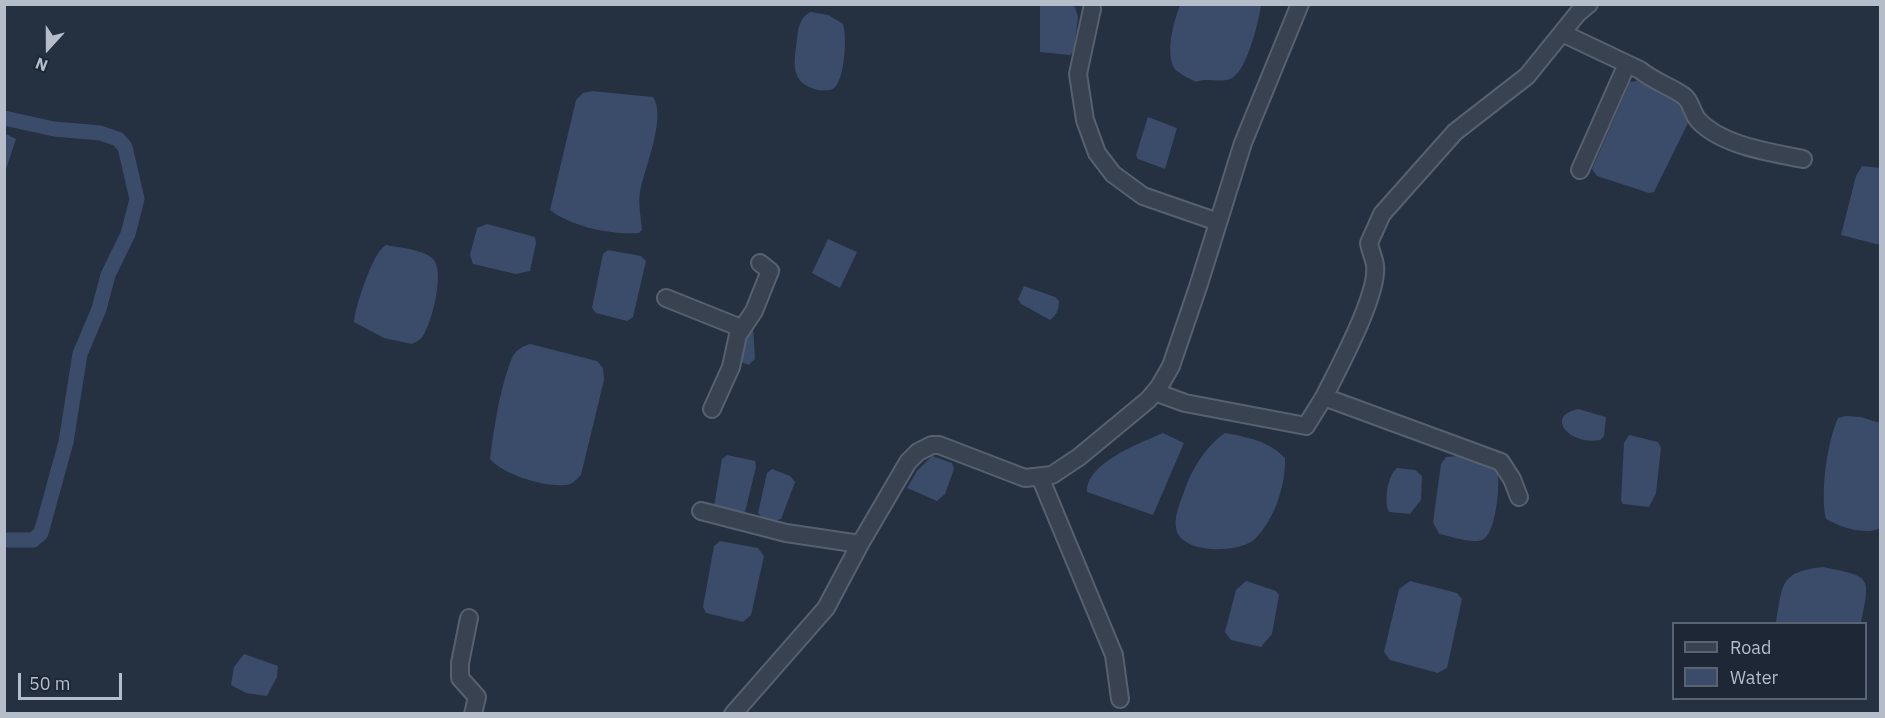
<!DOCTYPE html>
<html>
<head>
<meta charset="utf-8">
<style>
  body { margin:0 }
  #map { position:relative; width:1885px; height:718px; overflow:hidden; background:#253041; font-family:"IBM Plex Sans",sans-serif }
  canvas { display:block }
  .frame { position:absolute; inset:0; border:6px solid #b5bdcb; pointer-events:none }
  .legend { position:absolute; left:1672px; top:622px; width:195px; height:78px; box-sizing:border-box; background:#1e2736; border:2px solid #5a6372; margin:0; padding:8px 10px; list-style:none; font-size:18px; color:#b5bdcb }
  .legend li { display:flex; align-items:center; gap:12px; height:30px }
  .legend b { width:30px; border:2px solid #5a6372 }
  .north { position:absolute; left:18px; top:18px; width:60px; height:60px; -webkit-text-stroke:4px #1e2736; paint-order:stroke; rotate:201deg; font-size:16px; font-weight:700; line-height:24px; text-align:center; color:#b5bdcb }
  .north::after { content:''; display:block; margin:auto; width:21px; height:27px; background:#b5bdcb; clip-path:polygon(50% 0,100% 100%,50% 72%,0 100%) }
  .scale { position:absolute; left:18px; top:673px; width:104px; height:27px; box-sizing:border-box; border:3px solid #b5bdcb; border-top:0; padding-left:8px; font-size:18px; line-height:21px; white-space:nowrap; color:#b5bdcb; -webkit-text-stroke:4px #1e2736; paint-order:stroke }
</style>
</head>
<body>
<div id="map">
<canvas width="1885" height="718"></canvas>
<div class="frame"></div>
<ul class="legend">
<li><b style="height:8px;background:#394251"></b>Road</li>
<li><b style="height:16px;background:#3a4c6a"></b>Water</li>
</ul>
<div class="north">N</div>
<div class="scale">50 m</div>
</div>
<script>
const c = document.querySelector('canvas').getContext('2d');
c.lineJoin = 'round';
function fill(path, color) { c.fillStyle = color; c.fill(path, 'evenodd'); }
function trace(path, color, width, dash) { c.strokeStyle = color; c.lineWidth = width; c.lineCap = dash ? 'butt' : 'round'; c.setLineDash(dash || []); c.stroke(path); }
const water = new Path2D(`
  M1071,5L1075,7L1078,17L1074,52L1070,55L1040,52V6Z
  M1180,5H1261C1259,21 1247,70 1232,78C1222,84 1207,77 1196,82C1189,78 1176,73 1173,66C1166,49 1174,21 1180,5Z
  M811,12L828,15L843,24C847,36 845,77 835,87C832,91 823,91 818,90C789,83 794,63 797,39C798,29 800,16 811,12Z
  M1637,81L1689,108V121L1654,192L1649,193L1597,176L1592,169L1630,82Z
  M592,91L653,97C667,117 644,169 640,192C638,204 641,218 642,230L639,233C612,235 572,227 550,210L576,100L583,93Z
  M1148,117L1177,128L1165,169L1138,159L1136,155Z
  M4,133L16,139L6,169L4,168Z
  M1862,166L1880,168V245L1841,235L1856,176Z
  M487,224L535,237L536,243L530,271L516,274L473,264L470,255L477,228Z
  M828,239L857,252L840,288L812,273Z
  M386,245C400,248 421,249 432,258C446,269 432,322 423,336C421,339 416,342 412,344L384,338L354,322C355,307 373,251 386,245Z
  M608,250L641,256L646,261L633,317L627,321L596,313L592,308L603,254Z
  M1024,286L1055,297L1059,301C1059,309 1057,315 1050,320L1021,304L1018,299Z
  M753,325L755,359L749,365L738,361V350Z
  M530,344L597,361L603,368L604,380L581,475C576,480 572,485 565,485C544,487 504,475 490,459C494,428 500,387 512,358C515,351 522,346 530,344Z
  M1578,409L1606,417L1604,436L1600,440C1572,446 1543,417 1578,409Z
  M1846,416L1861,417L1880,423V528C1865,536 1840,527 1826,519C1820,494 1827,442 1838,418Z
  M1163,433L1184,443L1153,515L1087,492C1086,463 1140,443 1163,433Z
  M1225,433C1247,437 1269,441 1285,458C1286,484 1275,518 1256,538C1241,554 1180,555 1176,528C1174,516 1180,503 1184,492C1191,470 1206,446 1225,433Z
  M1629,435L1658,442L1661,448L1656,493L1649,507L1623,504L1621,500L1624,443Z
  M727,455L755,461L756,467L745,512L741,515L714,506L722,459Z
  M932,456L952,463L954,469L945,494L937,501L907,488L917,471Z
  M1459,456L1497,468C1501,482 1496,535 1482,540C1470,544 1451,536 1439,534L1433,522L1441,464L1446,457Z
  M1397,468L1415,470L1422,476L1421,500L1410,514L1389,512C1384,501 1387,476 1397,468Z
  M772,469L790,476L795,482L781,519C774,522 762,519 758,513L767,473Z
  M720,541L758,548L764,556L751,615L743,622L706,613L703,607L714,546Z
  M1823,567C1871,577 1871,575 1861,623H1776C1783,584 1779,572 1823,567Z
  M1246,581L1276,591L1279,595L1272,634L1261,647L1231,640L1225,632L1236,590Z
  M1410,581L1457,593L1462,599L1447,668L1438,673L1390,660L1384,652L1399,589Z
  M244,654L278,666L277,677L267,696L246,693L231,685L234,667Z`);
const canal = new Path2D(`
  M4,118L54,129L100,133L118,139L125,147L137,199L128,234L108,275L99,309L80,354L66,442L41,533L33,540H4`);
const minor = new Path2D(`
  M1092,9L1078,74L1085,120L1097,153L1113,174L1143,196L1218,222
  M1562,33L1640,70C1653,81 1670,86 1684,96C1691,101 1692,113 1698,120C1722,146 1770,152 1803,159
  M1580,170L1627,64
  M666,298L741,328
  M1155,392L1185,403L1306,426L1324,397
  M712,409L731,367L738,335L754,311L770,271L760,263
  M1040,477L1114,655L1120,699
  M1519,497L1512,479L1501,462L1324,397C1338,369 1379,294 1375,265C1374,258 1370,250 1369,243L1382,214L1455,132L1527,76L1578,13L1589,4
  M701,511L786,533L860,544
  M469,618L460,663V678L477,697L473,714
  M733,714L826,608L860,544L908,462L918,452L932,445H939L1025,478L1052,475L1079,457L1148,400L1159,387L1171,366L1198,287L1243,143L1300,4`);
fill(water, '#3a4c6a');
trace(canal, '#3a4c6a', 15);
trace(minor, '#57606e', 20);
trace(minor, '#394251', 16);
</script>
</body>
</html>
